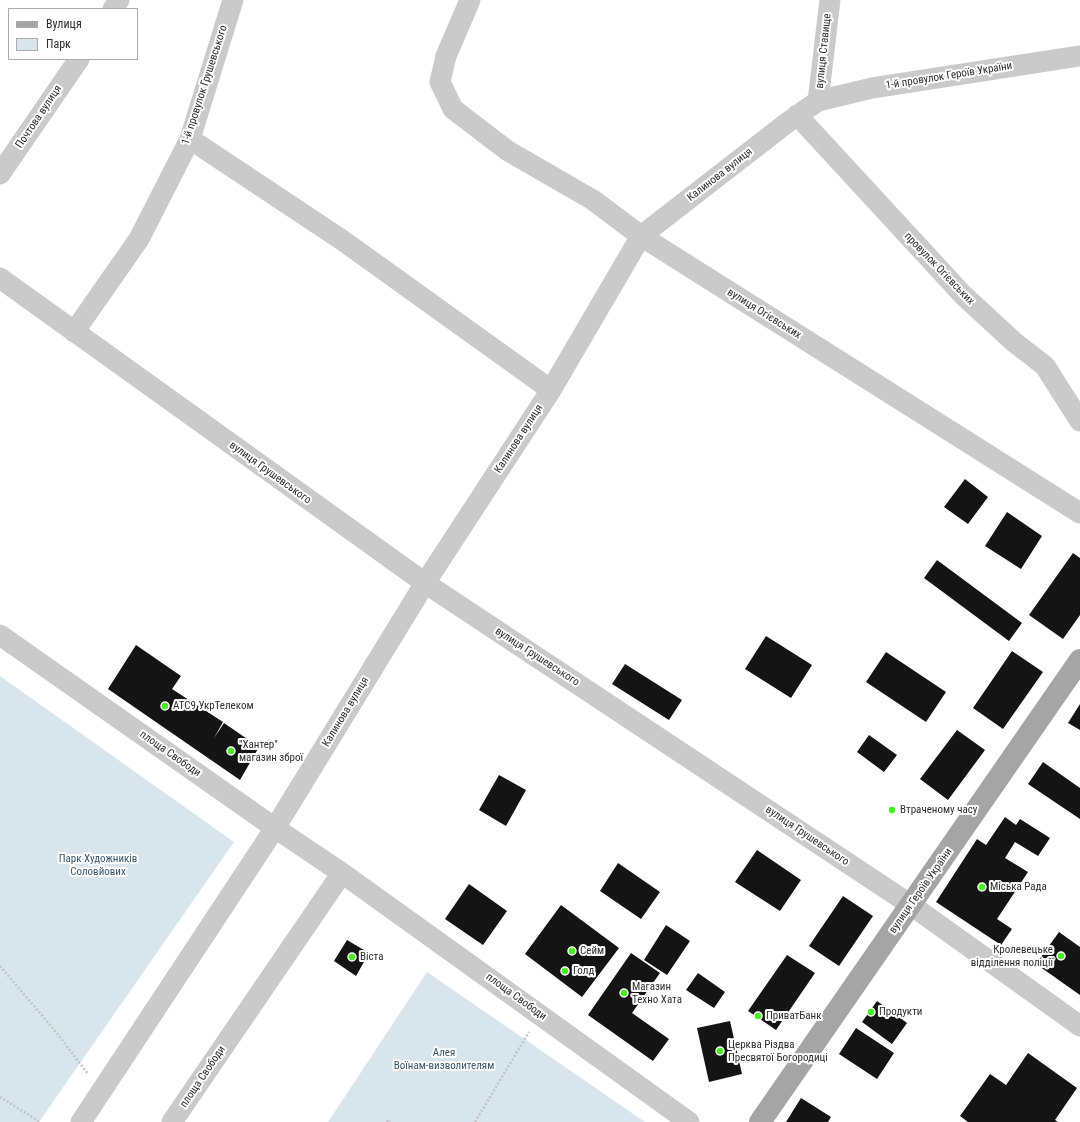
<!DOCTYPE html>
<html>
<head>
<meta charset="utf-8">
<style>
  body { margin:0 }
  #map { position:relative; width:1080px; height:1122px; overflow:hidden; background:#fff; font-family:"Roboto Condensed",sans-serif }
  canvas { display:block }
  .legend { position:absolute; left:8px; top:8px; width:130px; height:52px; box-sizing:border-box; background:#fff; border:1px solid #ababab; margin:0; padding:5px 7px; list-style:none; font-size:12px; color:#2d2d2d }
  .legend li { display:flex; align-items:center; gap:8px; height:20px }
  .legend b { width:20px; border:1px solid #ababab }
</style>
</head>
<body>
<div id="map">
<canvas width="1080" height="1122"></canvas>
<ul class="legend">
<li><b style="height:5px;background:#a5a5a5"></b>Вулиця</li>
<li><b style="height:11px;background:#d9e5ec"></b>Парк</li>
</ul>
</div>
<script>
const c = document.querySelector('canvas').getContext('2d');
c.lineJoin = 'round';
function fill(path, color) { c.fillStyle = color; c.fill(path, 'evenodd'); }
function trace(path, color, width, dash) { c.strokeStyle = color; c.lineWidth = width; c.lineCap = dash ? 'butt' : 'round'; c.setLineDash(dash || []); c.stroke(path); }
function drawText(font, color, halo, rows, align = 'center') {
  c.font = font + ' "Roboto Condensed",sans-serif'; c.lineWidth = 4; c.setLineDash([]); c.textBaseline = 'middle'; c.strokeStyle = halo; c.fillStyle = color; for (const [text, x, y, turn = 0] of rows) {
    c.save(); c.translate(x, y); c.rotate((+turn || 0) * Math.PI / 180); c.textAlign = isNaN(turn) ? turn : align; if (halo) c.strokeText(text, 0, 0); c.fillText(text, 0, 0); c.restore();
  }
}
const green = new Path2D(`
  M0,676L234,842L39,1122H0Z
  M427,972L645,1122H328Z`);
const building = new Path2D(`
  M965,479L988,497L968,524L944,507Z
  M1007,512L1042,536L1021,569L985,546Z
  M1073,553L1080,558V615L1063,639L1029,615Z
  M937,560L1022,623L1009,641L924,578Z
  M766,636L812,665L791,698L745,669Z
  M136,645L181,676L172,689L223,722L214,738L224,723L259,747L240,780L108,689Z
  M1012,651L1043,672L1003,729L973,708Z
  M886,652L946,692L926,722L866,682Z
  M625,664L682,700L669,720L612,684Z
  M1080,704V730L1068,723Z
  M957,730L985,750L948,800L920,779Z
  M869,735L897,755L884,772L857,752Z
  M1043,762L1080,788V819L1028,784Z
  M499,775L526,790L506,826L479,810Z
  M1005,817L1016,825L1020,819L1050,838L1038,856L1015,842L1005,858L1028,872L997,919L1012,929L1001,945L936,902L977,839L986,845Z
  M757,850L801,880L780,911L735,882Z
  M618,863L660,892L641,919L600,891Z
  M469,884L507,911L483,945L445,919Z
  M843,896L873,916L839,966L809,946Z
  M561,905L619,948L582,997L525,954Z
  M666,925L690,941L667,975L644,960Z
  M1059,932L1080,947V995L1036,964Z
  M347,940L369,953L356,976L334,961Z
  M631,953L660,973L632,1013L669,1039L653,1061L588,1015Z
  M787,955L815,973L776,1030L748,1011Z
  M698,973L725,992L714,1008L686,990Z
  M877,1001L907,1023L892,1044L862,1022Z
  M730,1021L742,1074L709,1082L697,1028Z
  M856,1028L894,1053L877,1079L839,1054Z
  M1028,1053L1077,1088L1055,1120L1058,1122H968L960,1116L990,1074L1006,1085Z
  M801,1098L831,1117L828,1122H786Z`);
const path = new Path2D(`
  M0,966L56,1032L88,1074
  M0,1097L40,1122
  M387,1122L388,1120L390,1122
  M475,1122L529,1032`);
const minor = new Path2D(`
  M470,0L446,56L440,82L453,109L508,151L593,200L641,236L1080,513
  M113,9L119,0
  M818,101L830,0
  M797,115L963,295L1014,342L1045,366L1080,421
  M190,139L342,240L551,390
  M0,174L79,59
  M0,278L425,583L911,905L1080,1026
  M74,332L139,239L190,139L233,0
  M0,635L275,828L342,873
  M81,1122L275,828L425,583L551,390L641,236L788,122L818,101L872,88L1080,56
  M172,1122L342,873L689,1122`);
const major = new Path2D(`
  M760,1122L1080,660`);
const markers = [
  [165,706,4,"#47f222"],
  [231,751,4,"#47f222"],
  [892,810,4,"#47f222"],
  [982,887,4,"#47f222"],
  [572,951,4,"#47f222"],
  [1061,956,4,"#47f222"],
  [352,957,4,"#47f222"],
  [565,971,4,"#47f222"],
  [624,993,4,"#47f222"],
  [871,1012,4,"#47f222"],
  [758,1016,4,"#47f222"],
  [720,1051,4,"#47f222"]
];
const streetNames = [
  ["вулиця Ставище",824,51,-84],
  ["1-й провулок Героїв України",949,76,-9],
  ["1-й провулок Грушевського",205,85,-72],
  ["Почтова вулиця",39,117,-56],
  ["Калинова вулиця",720,175,-38],
  ["провулок Огієвських",939,269,46],
  ["вулиця Огієвських",764,314,32],
  ["Калинова вулиця",519,439,-57],
  ["вулиця Грушевського",270,473,36],
  ["вулиця Грушевського",537,657,33],
  ["Калинова вулиця",346,712,-59],
  ["площа Свободи",170,754,35],
  ["вулиця Грушевського",807,836,34],
  ["вулиця Героїв України",921,891,-55],
  ["площа Свободи",516,997,36],
  ["площа Свободи",203,1077,-56]
];
const poiNames = [
  ["АТС9 УкрТелеком",173,706],
  ["\"Хантер\"",239,745],
  ["магазин зброї",239,758],
  ["Втраченому часу",900,810],
  ["Міська Рада",990,887],
  ["Кролевецьке",1053,950,"right"],
  ["відділення поліції",1053,963,"right"],
  ["Сейм",580,951],
  ["Віста",360,957],
  ["Голд",573,971],
  ["Магазин",632,987],
  ["Техно Хата",632,1000],
  ["Продукти",879,1012],
  ["ПриватБанк",766,1016],
  ["Церква Різдва",728,1045],
  ["Пресвятої Богородиці",728,1058]
];
const parkNames = [
  ["Парк Художників",98,859],
  ["Соловйових",98,872],
  ["Алея",444,1053],
  ["Воїнам-визволителям",444,1066]
];
fill(green, '#d9e5ec');
fill(building, '#141414');
trace(path, '#c4c4c4', 2.5, [2, 2]);
trace(minor, '#cacaca', 21);
trace(major, '#a5a5a5', 22);
for (const [x, y, r, color] of markers) { const dot = new Path2D(); dot.arc(x, y, r, 0, 2 * Math.PI); c.fillStyle = color; c.fill(dot); trace(dot, '#fff', 1.5); }
drawText('11px', '#2d2d2d', '#fff', streetNames);
drawText('11px', '#2d2d2d', '#fff', poiNames, 'left');
drawText('11px', '#38566c', '#fff', parkNames);
</script>
</body>
</html>
